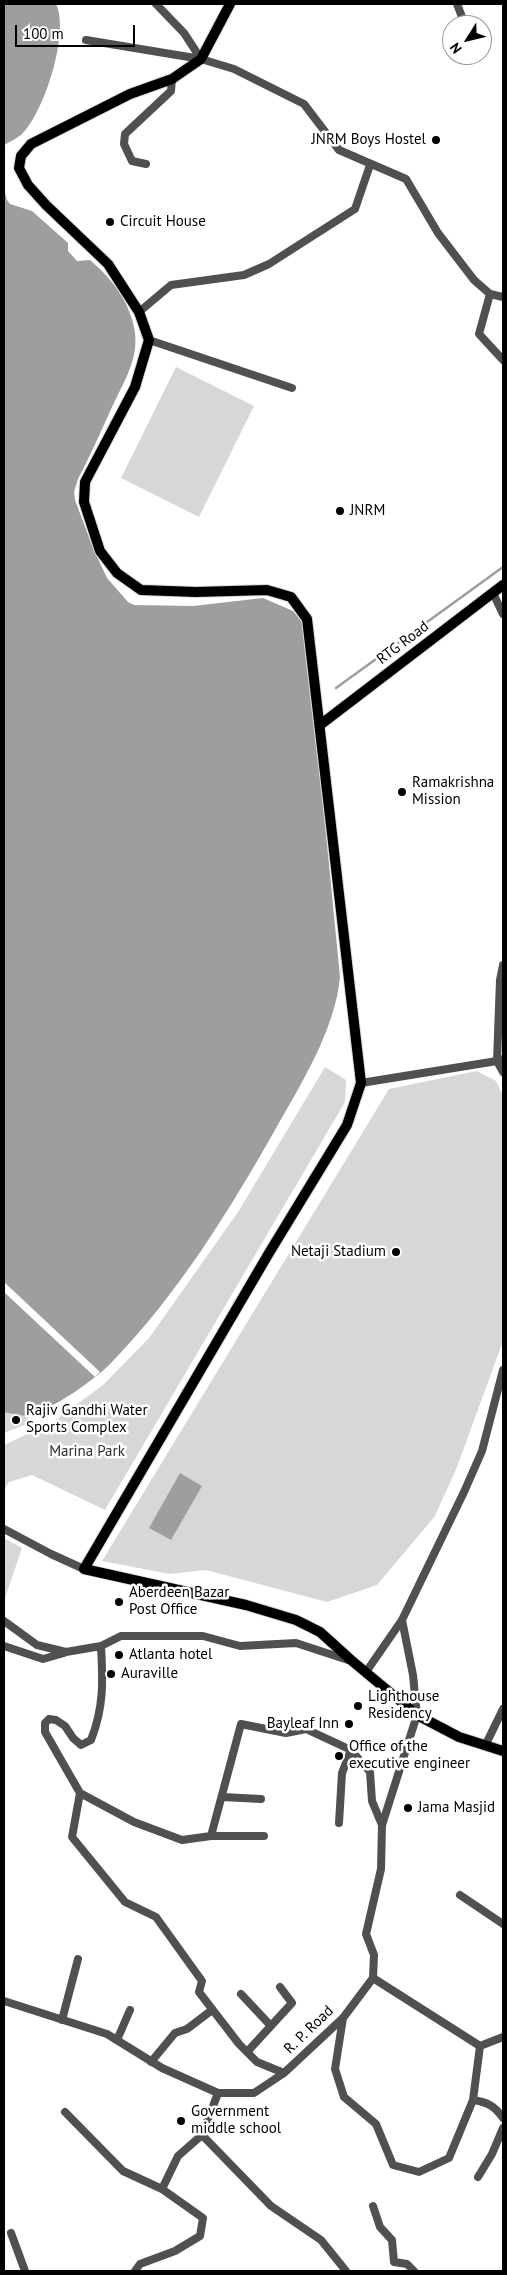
<!DOCTYPE html>
<html>
<head>
<meta charset="utf-8">
<style>
  body { margin:0 }
  #map { position:relative; width:507px; height:2275px; overflow:hidden; background:#fff; font-family:"PT Sans",sans-serif }
  canvas { display:block }
  .frame { position:absolute; inset:0; border:5px solid #000; pointer-events:none }
  .north { position:absolute; left:442px; top:15px; width:50px; height:50px; box-sizing:border-box; background:#fff; border:1px solid #999; border-radius:50%; rotate:234deg; font-size:14px; font-weight:700; line-height:20px; text-align:center; color:#000 }
  .north::after { content:''; display:block; margin:auto; width:18px; height:22px; background:#000; clip-path:polygon(50% 0,100% 100%,50% 72%,0 100%) }
  .scale { position:absolute; left:15px; top:25px; width:120px; height:22px; box-sizing:border-box; border:2px solid #000; border-top:0; padding-left:6px; font-size:15px; line-height:18px; white-space:nowrap; color:#000; -webkit-text-stroke:4px #fff; paint-order:stroke }
</style>
</head>
<body>
<div id="map">
<canvas width="507" height="2275"></canvas>
<div class="frame"></div>
<div class="north">N</div>
<div class="scale">100 m</div>
</div>
<script>
const c = document.querySelector('canvas').getContext('2d');
c.lineJoin = 'round';
function fill(path, color) { c.fillStyle = color; c.fill(path, 'evenodd'); }
function trace(path, color, width, dash) { c.strokeStyle = color; c.lineWidth = width; c.lineCap = dash ? 'butt' : 'round'; c.setLineDash(dash || []); c.stroke(path); }
function drawText(font, color, halo, rows, align = 'center') {
  c.font = font + ' "PT Sans",sans-serif'; c.lineWidth = 5; c.setLineDash([]); c.textBaseline = 'middle'; c.strokeStyle = halo; c.fillStyle = color; for (const [text, x, y, turn = 0] of rows) {
    c.save(); c.translate(x, y); c.rotate((+turn || 0) * Math.PI / 180); c.textAlign = isNaN(turn) ? turn : align; if (halo) c.strokeText(text, 0, 0); c.fillText(text, 0, 0); c.restore();
  }
}
const green = new Path2D(`
  M176,367L254,406L199,517L121,478Z
  M325,1067L346,1080L345,1102L105,1510L32,1475L9,1482L4,1490V1445L53,1422L103,1385L149,1338L238,1212Z
  M477,1071L496,1081L503,1096V1341L457,1467L435,1516L377,1585L327,1602L206,1570L170,1574L102,1561L389,1089Z
  M4,1412L29,1415L27,1424L4,1433Z
  M4,1538L22,1548L4,1601Z`);
const water = new Path2D(`
  M4,4H56C70,32 44,114 21,135C16,139 9,142 4,145Z
  M4,189L7,200L10,204L32,211L68,243V251L77,261L90,260C105,273 117,286 126,304C146,346 131,368 112,407C101,431 90,456 78,479L74,492L75,500L93,548L107,578L128,602L134,605L193,606L263,598L293,611L302,622L318,752L340,977C335,1030 301,1084 275,1130C229,1211 178,1294 112,1362C95,1380 54,1408 30,1415C23,1417 11,1413 4,1412Z
  M180,1473L202,1486L171,1540L149,1528Z`);
const pier = new Path2D(`
  M4,1282L100,1372L95,1377L4,1292Z`);
const stream = new Path2D(`
  M336,688L503,567`);
const minor = new Path2D(`
  M156,4L184,33L201,59
  M457,4L462,17L468,25
  M86,40L201,59L234,69L304,104L339,150L406,179L438,233L474,280L490,294L503,297
  M146,164L132,161L124,144L125,134L171,91L172,79
  M490,294L479,334L503,360
  M139,312L171,285L244,275L269,264L355,209L370,165
  M149,340L292,388
  M493,593L503,614
  M503,965L500,980L497,1061L503,1059
  M361,1083L497,1061L503,1072
  M4,1529L51,1554L84,1569
  M4,1621L37,1645L66,1652L101,1646L121,1636H203L240,1646L296,1643L348,1660
  M4,1646L43,1659L64,1653
  M101,1646C103,1681 104,1707 91,1740L81,1745L73,1738L65,1726L56,1720L49,1719L45,1723V1732L80,1793L72,1837L125,1902L156,1917L202,1981L199,1992L239,2044L257,2062L284,2073
  M366,1672L402,1620L464,1492L482,1451L503,1370
  M485,1746L503,1709
  M80,1793L134,1822L182,1840L211,1836L241,1724L286,1733L306,1729L351,1750L370,1772L372,1801L382,1825
  M222,1797L261,1799
  M339,1823L342,1773L351,1750
  M211,1836H264
  M460,1895L503,1924
  M241,1994L271,2026
  M4,2001L107,2034L162,2068L218,2093H254L284,2073L343,2018L373,1978L374,1955L366,1934L381,1869L382,1825L417,1715L413,1675L402,1620
  M343,2018L335,2069L344,2097L376,2124L393,2165L419,2172L449,2158L473,2100L480,2046L373,1978
  M62,2020L78,1959
  M117,2040L130,2010
  M480,2046L503,2037
  M247,2052L292,2003L280,1987
  M151,2062L175,2033L187,2029L212,2010
  M473,2100C487,2102 495,2106 503,2118
  M65,2112L123,2171L162,2189L203,2218L200,2236L175,2251L140,2264L135,2271
  M202,2135L218,2093
  M478,2177L492,2154L503,2128
  M162,2189L178,2156L202,2135L271,2206L321,2240L346,2271
  M373,2206L380,2227L392,2240L394,2262L407,2264L414,2271
  M11,2233L25,2271`);
const major = new Path2D(`
  M230,4L201,59L172,79L130,94L31,144L21,156L19,168L28,185L46,205L108,264L139,312L149,340L135,387L85,482L84,502L100,551L117,573L141,590L196,592L267,590L291,597L307,619L361,1083L347,1125L269,1253L84,1569L246,1605L296,1620L320,1632L351,1660L417,1715L459,1737L503,1751
  M320,725L503,585`);
const markers = [
  [436,140,5,"#000"],
  [110,222,5,"#000"],
  [340,511,5,"#000"],
  [402,792,5,"#000"],
  [396,1252,5,"#000"],
  [16,1420,5,"#000"],
  [119,1602,5,"#000"],
  [119,1655,5,"#000"],
  [111,1674,5,"#000"],
  [358,1706,5,"#000"],
  [349,1724,5,"#000"],
  [339,1756,5,"#000"],
  [408,1808,5,"#000"],
  [181,2121,5,"#000"]
];
const poiNames = [
  ["JNRM Boys Hostel",426,140,"right"],
  ["Circuit House",120,222],
  ["JNRM",350,511],
  ["Ramakrishna",412,783],
  ["Mission",412,800],
  ["Netaji Stadium",386,1252,"right"],
  ["Rajiv Gandhi Water",26,1411],
  ["Sports Complex",26,1428],
  ["Aberdeen Bazar",129,1593],
  ["Post Office",129,1610],
  ["Atlanta hotel",129,1655],
  ["Auraville",121,1674],
  ["Lighthouse",368,1697],
  ["Residency",368,1714],
  ["Bayleaf Inn",339,1724,"right"],
  ["Office of the",349,1747],
  ["executive engineer",349,1764],
  ["Jama Masjid",418,1808],
  ["Government",191,2112],
  ["middle school",191,2129]
];
const streetNames = [
  ["RTG Road",403,643,-37],
  ["R. P. Road",309,2030,-44]
];
const parkNames = [
  ["Marina Park",87,1452]
];
fill(green, '#d7d7d7');
fill(water, '#9e9e9e');
fill(pier, '#fff');
trace(stream, '#9e9e9e', 2.5);
trace(major, '#dbdbdb', 12);
trace(minor, '#505050', 8);
trace(major, '#000', 10);
for (const [x, y, r, color] of markers) { const dot = new Path2D(); dot.arc(x, y, r, 0, 2 * Math.PI); c.fillStyle = color; c.fill(dot); trace(dot, '#fff', 2); }
drawText('15px', '#000', '#fff', poiNames, 'left');
drawText('15px', '#000', '#fff', streetNames);
drawText('15px', '#2e2e2e', '#fff', parkNames);
</script>
</body>
</html>
